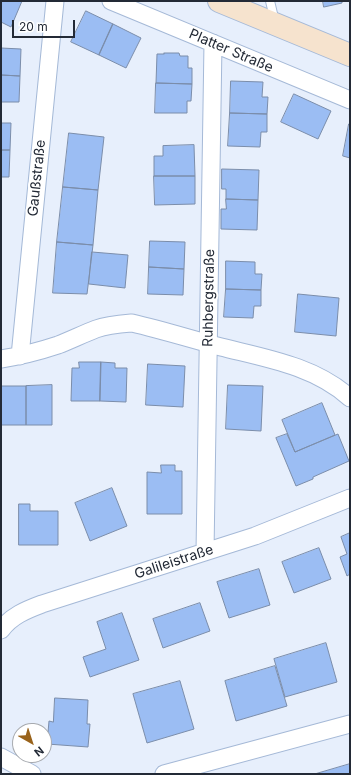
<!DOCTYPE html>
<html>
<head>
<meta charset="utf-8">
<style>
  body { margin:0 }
  #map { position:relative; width:351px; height:775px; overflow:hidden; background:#e7effc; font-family:Inter,sans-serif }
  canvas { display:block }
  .frame { position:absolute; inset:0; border:2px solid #232a36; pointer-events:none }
  .north { position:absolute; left:12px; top:723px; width:40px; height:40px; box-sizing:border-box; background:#fff; border:1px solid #a7aaaf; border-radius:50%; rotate:141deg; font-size:11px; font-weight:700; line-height:16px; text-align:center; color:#232a36 }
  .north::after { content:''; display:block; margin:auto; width:14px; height:18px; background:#99631b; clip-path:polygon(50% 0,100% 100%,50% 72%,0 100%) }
  .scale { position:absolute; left:12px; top:20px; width:63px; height:18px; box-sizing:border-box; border:2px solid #232a36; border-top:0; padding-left:5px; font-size:12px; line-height:14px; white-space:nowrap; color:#232a36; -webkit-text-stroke:3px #fff; paint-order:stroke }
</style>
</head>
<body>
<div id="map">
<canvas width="351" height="775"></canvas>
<div class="frame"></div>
<div class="north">N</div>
<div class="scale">20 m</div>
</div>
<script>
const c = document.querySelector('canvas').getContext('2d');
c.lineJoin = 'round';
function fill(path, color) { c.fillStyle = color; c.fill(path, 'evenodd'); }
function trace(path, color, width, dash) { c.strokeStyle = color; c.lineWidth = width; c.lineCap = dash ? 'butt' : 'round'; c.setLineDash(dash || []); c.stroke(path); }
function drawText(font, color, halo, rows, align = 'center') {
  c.font = font + ' Inter,sans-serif'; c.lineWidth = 4; c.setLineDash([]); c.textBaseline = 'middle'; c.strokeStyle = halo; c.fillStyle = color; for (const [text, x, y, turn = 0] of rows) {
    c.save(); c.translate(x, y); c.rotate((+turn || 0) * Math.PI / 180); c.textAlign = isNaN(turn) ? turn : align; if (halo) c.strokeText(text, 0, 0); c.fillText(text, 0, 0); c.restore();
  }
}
const building = new Path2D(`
  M1,1H22L11,27L1,22Z
  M323,1H342V3L324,7Z
  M86,11L113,24L99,55L71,42Z
  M113,24L141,38L126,68L99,55Z
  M1,48L21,49L20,76L1,75Z
  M164,53H179L180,56H188V68H192V84L156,83L157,54H164Z
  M1,75L20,76L19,102H1Z
  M231,81L263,82L262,97H268L267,114L230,113Z
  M156,83L192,84L191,101H187V113H155Z
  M294,94L331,111L318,139L281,122Z
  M230,113L267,114V132H261L260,147L228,146Z
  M1,123H11L10,150H1Z
  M349,124H350V158L343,156Z
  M69,133L104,137L98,190L63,187Z
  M194,145L195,176H154V156H163V146Z
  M1,150H10L9,177H1Z
  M222,169L259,170L258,200L226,199V189H222Z
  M154,176H195V204L155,205Z
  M63,187L98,190L93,245L57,242Z
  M226,199L258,200L257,230L221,229V209H226Z
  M150,241L185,242L184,269L149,267Z
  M57,242L93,245L87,294L53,293Z
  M92,252L128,255L125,288L89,284Z
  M226,261L255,262V274H262L261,290L226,289Z
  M149,267L184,269L183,295L148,294Z
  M226,289L261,290V306H254L253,318L224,317Z
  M298,294L339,298L336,336L295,332Z
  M79,362H101L100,401H71L72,368H79Z
  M101,362L115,363V368H127L126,402L100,401Z
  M148,364L185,366L183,407L146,405Z
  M52,385V425H26V386Z
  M228,385L263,386L261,431L226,429Z
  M1,386H26V425H1Z
  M322,403L335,435L295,452L282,420Z
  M287,434L295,452L338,434L349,461L313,477V479L296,486L276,438Z
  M161,465H175V471H182V514H147V472L161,473Z
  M112,488L127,526L90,541L75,503Z
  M19,504H30V511H58V545H19Z
  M350,533V574L347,576L340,557L347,554L341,537Z
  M319,548L331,579L294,593L282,562Z
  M259,569L270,605L229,618L217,582Z
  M200,603L210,631L163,648L153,619Z
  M122,613L139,660L90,677L83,657L106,649L97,622Z
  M326,643L337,682L285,697L274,659Z
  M275,666L287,706L236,721L225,681Z
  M180,681L194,729L147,743L133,694Z
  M55,698L88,700L87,724H90L88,747L47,744L49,721L53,722Z
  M350,764V774H315Z`);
const lane = new Path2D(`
  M270,1L275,22`);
const street = new Path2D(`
  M111,1L350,100
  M20,356L55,1
  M1,359C21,356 40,351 58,345C71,340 83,334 96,329C107,325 120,324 132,323C162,330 191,339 221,347C265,358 315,366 350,398
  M205,552L213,43
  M1,630C11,616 26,610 42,604L255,536L350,498
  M1,757L32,774
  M164,774L350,724`);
const secondary = new Path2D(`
  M219,1L350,55`);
const streetNames = [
  ["Platter Straße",231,51,23],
  ["Gaußstraße",37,178,-84],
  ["Ruhbergstraße",209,298,-89],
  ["Galileistraße",174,562,-18]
];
fill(building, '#9bbdf3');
trace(building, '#7b8daa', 1);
trace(lane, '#a5b9d7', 10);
trace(street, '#a5b9d7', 19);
trace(secondary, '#a5b9d7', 24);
trace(lane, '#fff', 8);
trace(street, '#fff', 17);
trace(secondary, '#f6e3ce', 22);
drawText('14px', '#232a36', '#fff', streetNames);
</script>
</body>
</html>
